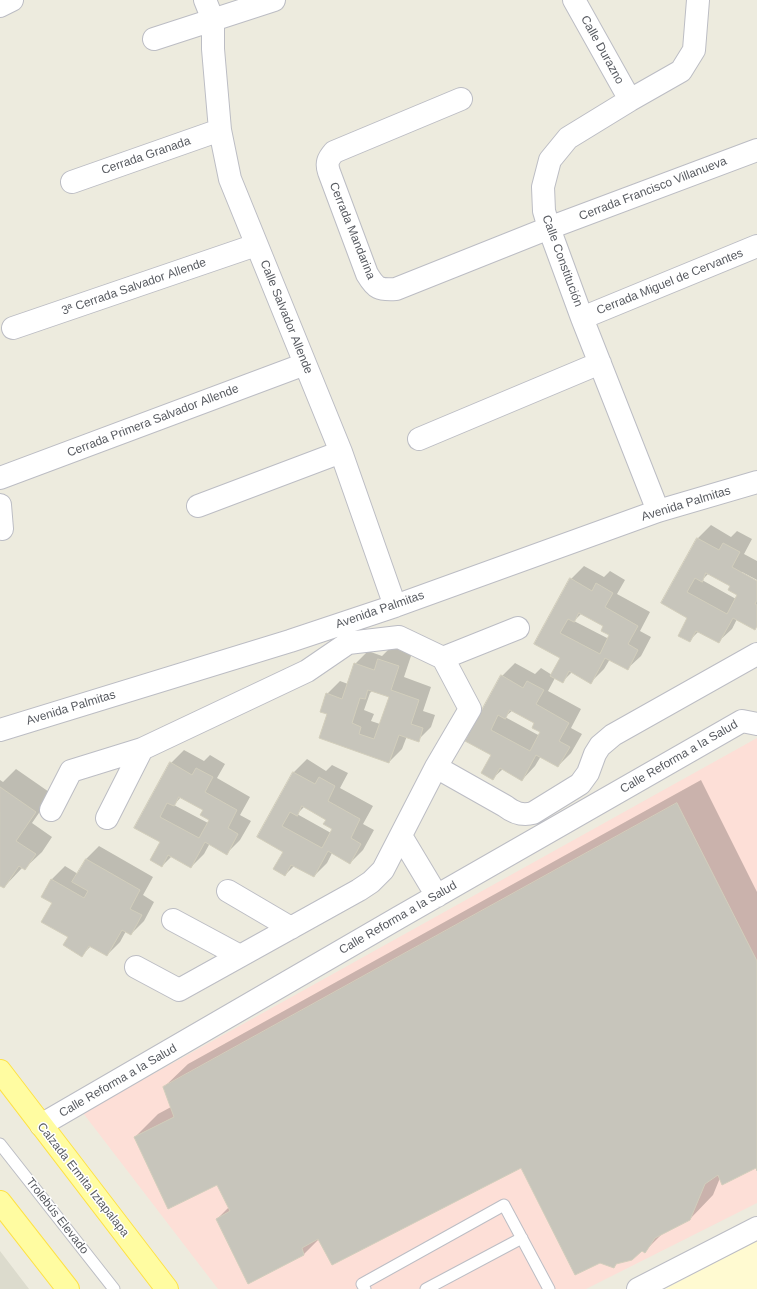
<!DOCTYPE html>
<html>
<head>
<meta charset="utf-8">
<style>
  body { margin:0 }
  canvas { display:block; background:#edebde }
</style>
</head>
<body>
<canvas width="757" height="1289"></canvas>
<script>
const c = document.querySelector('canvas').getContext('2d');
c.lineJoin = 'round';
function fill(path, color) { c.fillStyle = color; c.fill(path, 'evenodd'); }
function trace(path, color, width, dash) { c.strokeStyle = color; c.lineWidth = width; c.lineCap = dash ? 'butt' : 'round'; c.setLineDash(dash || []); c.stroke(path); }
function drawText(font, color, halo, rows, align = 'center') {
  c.font = font + ' Helvetica,sans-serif'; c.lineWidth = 3; c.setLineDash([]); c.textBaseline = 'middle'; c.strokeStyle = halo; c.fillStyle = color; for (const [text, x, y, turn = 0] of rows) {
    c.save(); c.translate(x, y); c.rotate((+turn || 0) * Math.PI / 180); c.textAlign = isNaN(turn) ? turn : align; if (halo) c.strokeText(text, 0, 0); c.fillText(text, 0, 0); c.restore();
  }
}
const commercial = new Path2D(`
  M757,1241V1289H665Z`);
const education = new Path2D(`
  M0,1251L29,1289H0Z`);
const medical = new Path2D(`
  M757,738V1203L586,1289H218L83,1113Z`);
const shadow = new Path2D(`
  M711,525L731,537L737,531L752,539L744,554L757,561V580L742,572V574L757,582V626L755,629L737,619L732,629L718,642L699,631L689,641V618L662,603L698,538ZM709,573L732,585L738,595L736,599L702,580Z
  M584,566L604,577L610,571L625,580L617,594L650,612L640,631L651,637L641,656L627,669L610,659L604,669L591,682L572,672L562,682L555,678L548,691L581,709L571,728L582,734L571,753L558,766L541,756L535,766L522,780L503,769L493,778V755L466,740L502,676L515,663L535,674L541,668L552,675L561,658L535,643L571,579ZM582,613L604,626L611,635L609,639L574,621ZM513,710L535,722L542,732L540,736L505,717Z
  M392,646L412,653L404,677L431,687L423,711L435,715L431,727L418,740L407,736L402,749L389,762L328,714L327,694L340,681L348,684L355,664L368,651L382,656ZM373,690L390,696L380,724L371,721L374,714L364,710L370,693Z
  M184,750L204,761L210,755L225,764L217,778L250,797L240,815L251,821L240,840L227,853L210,843L204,854L191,867L172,856L162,866L161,842L135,827L171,763ZM181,797L204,810L211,819L208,823L174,805Z
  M307,759L326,771L332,765L348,773L340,788L373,806L363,824L374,830L363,850L350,863L332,853L327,863L314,876L295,865L285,875L284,851L258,837L294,772ZM304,807L327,819L334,828L331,833L297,814Z
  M16,769L52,794L32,823L52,837L42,852L25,868L23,867L4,887L0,884V780L3,782Z
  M701,780L757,892V1168L756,1166L720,1178L713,1195L690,1219L665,1231L645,1251L641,1250L618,1262L614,1267L600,1262L521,1167L319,1239L304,1254L217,1219L229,1207L218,1184L135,1137L158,1114L171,1107L164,1087L188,1064Z
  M99,846L153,877L143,895L154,902L144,921L131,934L126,931L120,942L107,955L91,946L82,955L69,937L53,903L42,896L52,879L65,866L78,874L86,859Z`);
const building = new Path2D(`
  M697,538L719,550L723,543L740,552L732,567L757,581V600L755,604L757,605V626L755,630L733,618L719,643L696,631L690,642L678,636L687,618L661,603ZM706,573L730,586L728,590L737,595L727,614L687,592L695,578L702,582Z
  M570,578L592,591L596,583L613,593L605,607L638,626L628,644L638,650L628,670L605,658L591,684L569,671L563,683L550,676L560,658L534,644ZM579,613L603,626L601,631L609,635L600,654L560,633L568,619L574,622Z
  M378,659L399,666L391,690L419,700L411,724L423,728L419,742L399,735L389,763L319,738L327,714L320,712L326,693L342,699L354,663L374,670ZM368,690L389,697L374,739L359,734L361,727L352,723L360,698L365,699Z
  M501,675L523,688L527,681L544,690L536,704L569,723L559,741L570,747L558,767L536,755L522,781L500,768L493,780L481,773L491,755L465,741ZM510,710L534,723L532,728L540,732L530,751L491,730L498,715L505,719Z
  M170,762L192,775L196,768L213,777L205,792L237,810L228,828L238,834L227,855L205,842L191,868L168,855L162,867L150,860L160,842L134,828ZM179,797L203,810L200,815L209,820L199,838L160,817L167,803L174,806Z
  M293,772L315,784L319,777L335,786L328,801L360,819L351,838L361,844L350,864L328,851L314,877L291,865L285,876L273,869L283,852L257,837ZM302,806L326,820L323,824L332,829L322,848L282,826L290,812L297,816Z
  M0,787L36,812L16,841L36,854L25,870L19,866L4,888L0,886Z
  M677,803L757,961V1171L756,1168L722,1185L718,1175L705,1184L690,1220L655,1238L645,1253L642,1251L632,1260L616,1264L614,1268L600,1263L575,1275L521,1168L332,1265L318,1239L302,1248L304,1255L248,1284L216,1219L230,1211L217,1185L168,1209L134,1137L174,1117L163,1087Z
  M86,859L140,890L130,909L142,915L131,935L122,930L107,956L89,946L82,957L63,945L68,937L41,922L52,903L41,897L51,879L84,898L88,891L72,882Z`);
const service = new Path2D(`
  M0,1144L114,1289
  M365,1289L362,1284L504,1205L549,1289
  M426,1289L522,1238`);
const minor = new Path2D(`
  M205,0L213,20V49L220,130L230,179L341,452L395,606
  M574,0L630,100
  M0,6L12,0
  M154,39L274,0
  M461,99L334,152C328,159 326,163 329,172L367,274C376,289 379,290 396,289L549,228L757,150
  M72,182L220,130
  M582,318L757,246
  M13,328L256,245
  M419,439L600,363
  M0,478L305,364
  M0,505L2,529
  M198,506L341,452
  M658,511L582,318L549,228L544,211L543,187L550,160L568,138L630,100L681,71L694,50L698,0
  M443,658L518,628
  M0,730L290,641L395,606L658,511L757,482
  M436,767L505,806C514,813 522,816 533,813L580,784L588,773L595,754L600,746L613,735L757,654
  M51,810L71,771L142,749L307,671L348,643L399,637L443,658L470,709L436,767L383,870L371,882L359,890L179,990L136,967
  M107,818L142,749
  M401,836L437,896
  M228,891L291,928
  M173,920L240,956
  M41,1125L398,918L742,721L757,724`);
const tertiary = new Path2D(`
  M638,1289L757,1228`);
const primary = new Path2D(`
  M0,1071L167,1289
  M0,1202L68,1289`);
const streetNames = [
  ["Calle Durazno",602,50,61],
  ["Cerrada Granada",146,156,-19],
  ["Cerrada Francisco Villanueva",653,189,-21],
  ["Cerrada Mandarina",352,231,68],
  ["Calle Constitución",562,261,70],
  ["Cerrada Miguel de Cervantes",670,282,-22],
  ["3ª Cerrada Salvador Allende",134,287,-19],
  ["Calle Salvador Allende",286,317,68],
  ["Cerrada Primera Salvador Allende",153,421,-21],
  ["Avenida Palmitas",686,504,-17],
  ["Avenida Palmitas",380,610,-19],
  ["Avenida Palmitas",71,708,-17],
  ["Calle Reforma a la Salud",679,757,-30],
  ["Calle Reforma a la Salud",398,918,-30],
  ["Calle Reforma a la Salud",118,1081,-30],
  ["Calzada Ermita Iztapalapa",83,1180,52],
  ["Trolebús Elevado",57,1216,52]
];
fill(commercial, '#fffad1');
fill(education, '#dcdbcd');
fill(medical, '#fddfd7');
fill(shadow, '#0003');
fill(building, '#c7c5bb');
trace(building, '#d2cebc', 1);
trace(service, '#bcbdc4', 13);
trace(minor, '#bcbdc4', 24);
trace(tertiary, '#bcbdc4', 24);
trace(primary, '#fee246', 24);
trace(service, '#fff', 11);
trace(minor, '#fff', 22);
trace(tertiary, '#fff', 22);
trace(primary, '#fffca1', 22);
drawText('12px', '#585b61', '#fff', streetNames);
</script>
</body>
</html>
